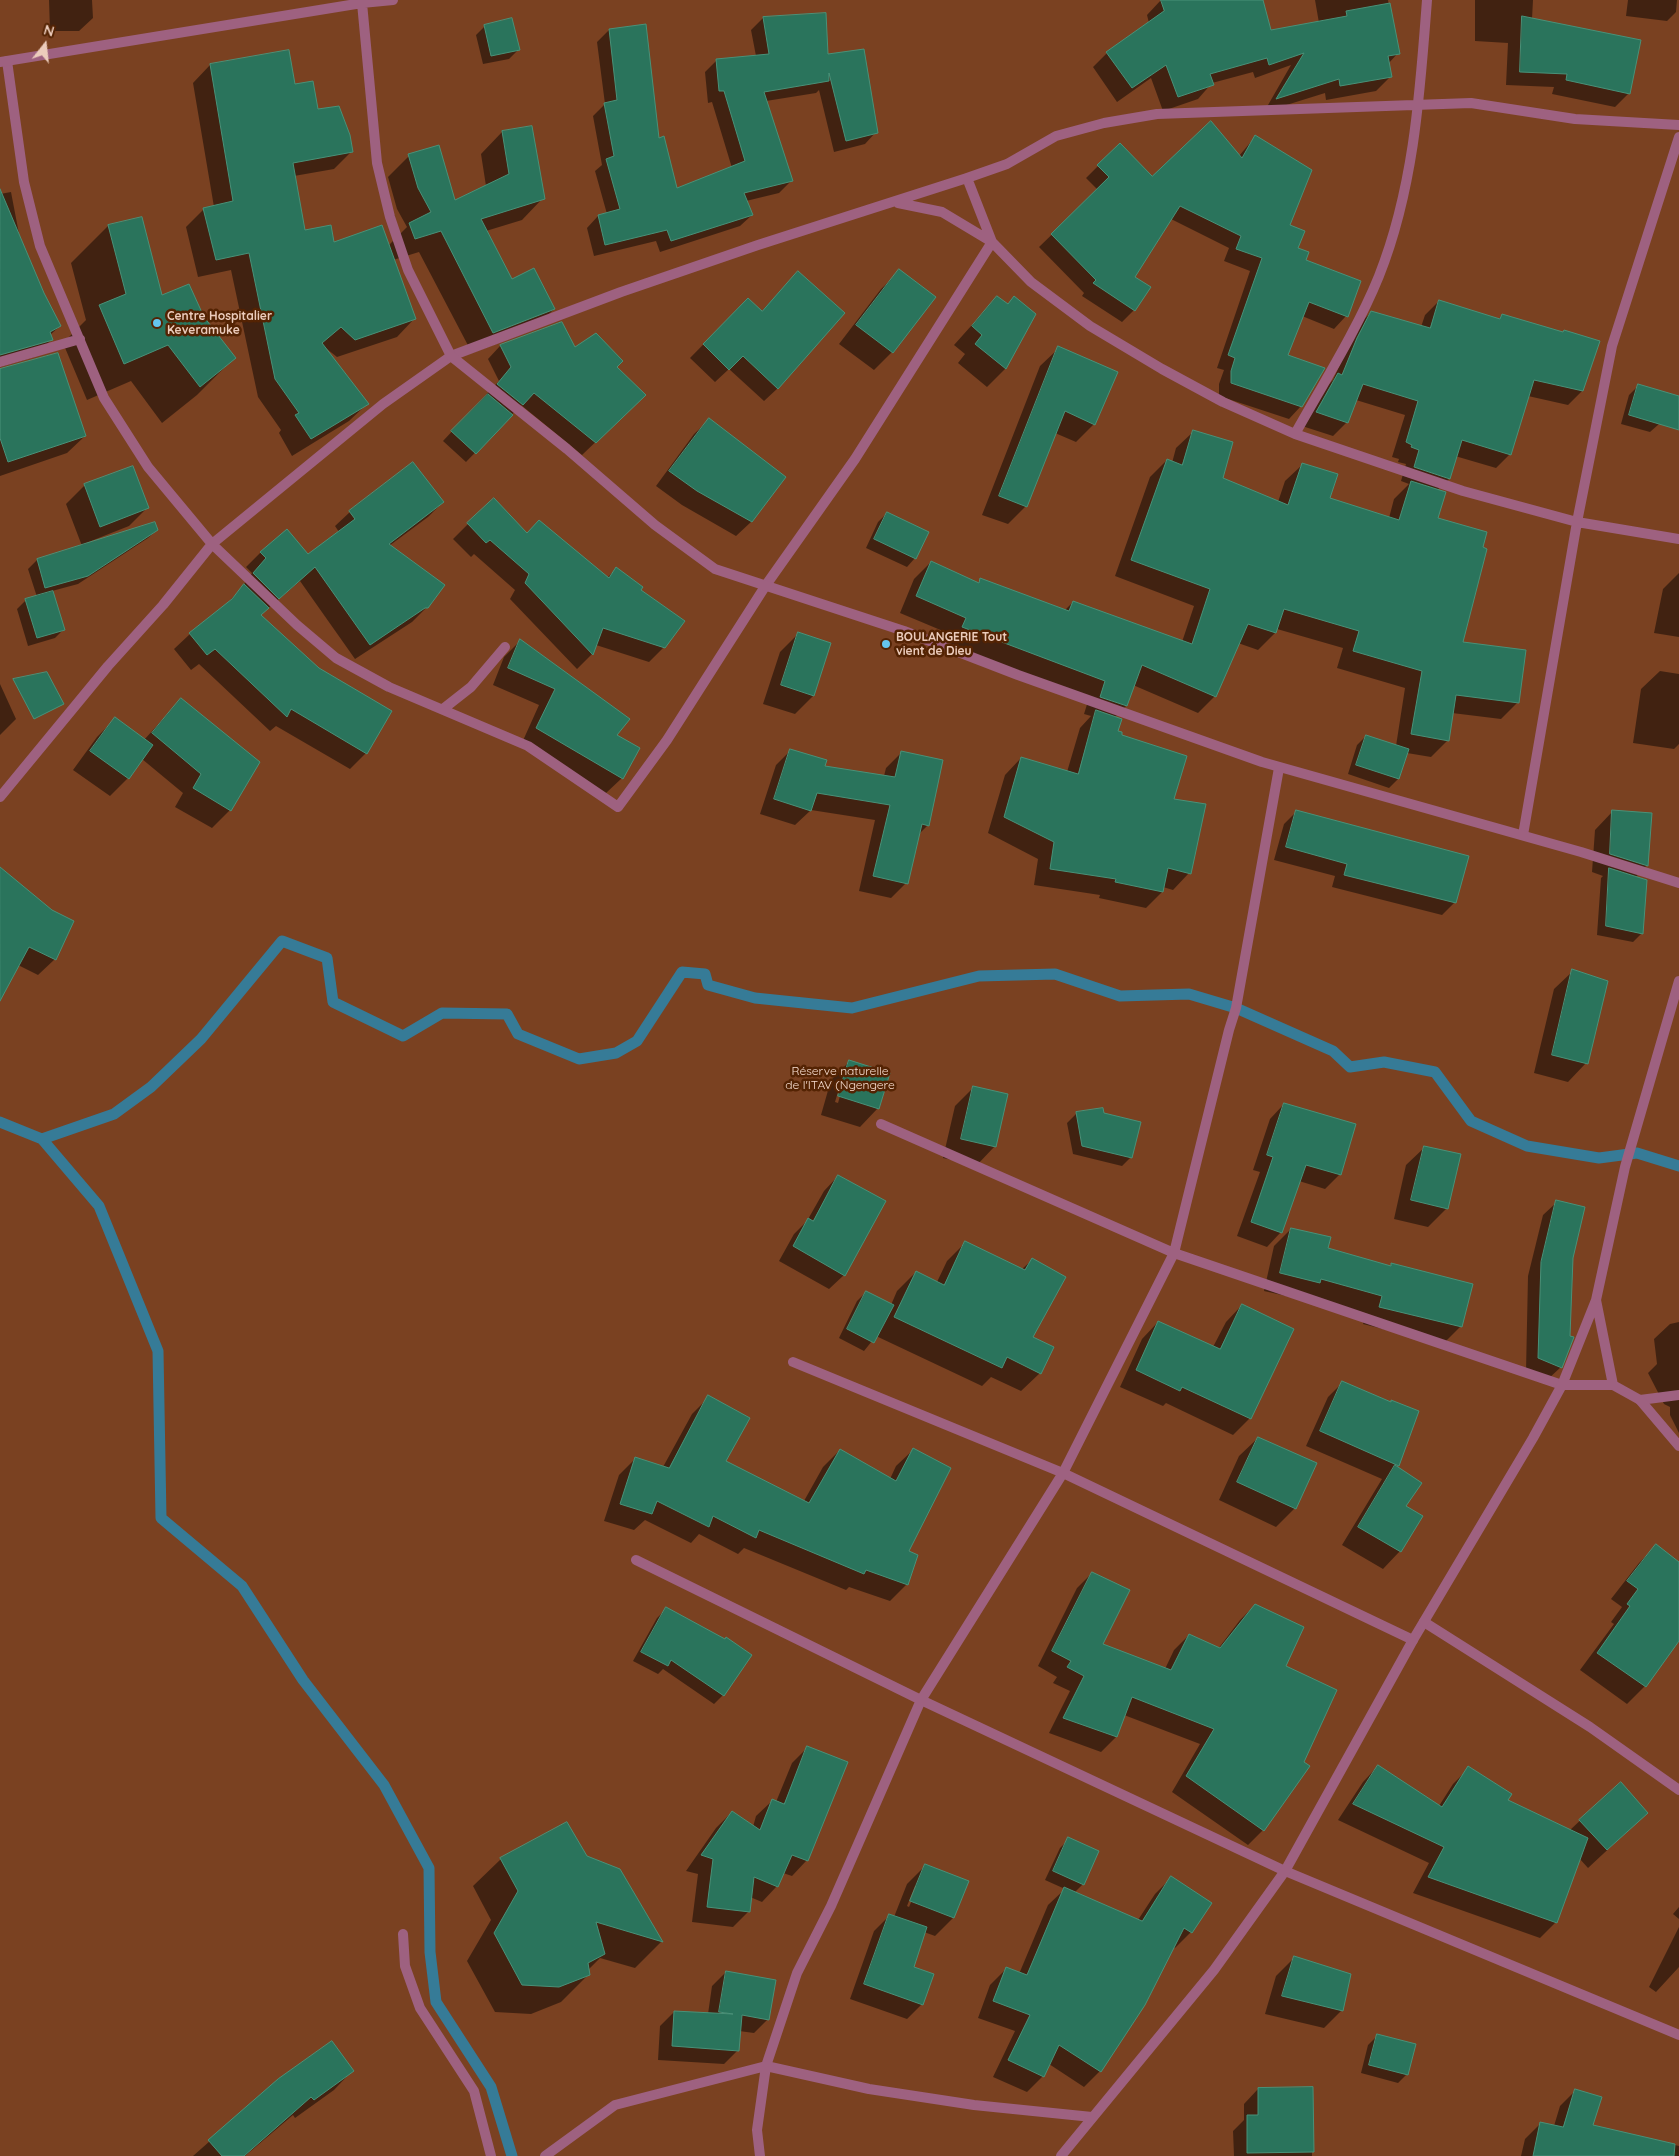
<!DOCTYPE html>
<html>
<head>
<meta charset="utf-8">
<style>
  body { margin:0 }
  #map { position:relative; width:1679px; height:2156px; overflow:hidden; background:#542303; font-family:Quicksand,sans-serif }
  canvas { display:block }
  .north { position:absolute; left:20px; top:20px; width:50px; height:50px; -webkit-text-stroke:4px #542303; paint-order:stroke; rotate:16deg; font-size:14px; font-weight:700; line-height:20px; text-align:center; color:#ecccbc }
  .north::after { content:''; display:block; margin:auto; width:18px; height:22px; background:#ecccbc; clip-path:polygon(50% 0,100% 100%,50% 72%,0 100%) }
</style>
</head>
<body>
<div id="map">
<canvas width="1679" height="2156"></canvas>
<div class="north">N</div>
</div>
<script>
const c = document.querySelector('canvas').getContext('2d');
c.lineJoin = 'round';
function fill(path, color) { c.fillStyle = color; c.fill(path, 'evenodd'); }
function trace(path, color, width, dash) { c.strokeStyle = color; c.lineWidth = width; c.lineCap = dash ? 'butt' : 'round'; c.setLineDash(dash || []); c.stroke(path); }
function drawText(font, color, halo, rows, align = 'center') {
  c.font = font + ' Quicksand,sans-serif'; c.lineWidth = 5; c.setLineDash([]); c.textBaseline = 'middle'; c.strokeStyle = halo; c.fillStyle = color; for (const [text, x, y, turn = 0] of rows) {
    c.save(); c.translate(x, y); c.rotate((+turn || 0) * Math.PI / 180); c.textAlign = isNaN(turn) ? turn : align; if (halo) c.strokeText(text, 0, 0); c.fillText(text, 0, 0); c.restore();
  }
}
const green = new Path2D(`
  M0,0H1679V2156H0Z`);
const shadow = new Path2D(`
  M49,0H92L93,18L79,31H50Z
  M1161,0H1262L1270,32L1319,23L1315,0H1388L1398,53L1388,64L1391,76L1376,91L1326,100L1325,93L1264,112L1291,65L1255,78L1253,72L1212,83L1198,99L1163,111L1151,78L1117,102L1093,67L1107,53L1149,23L1147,15Z
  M1475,0H1533L1532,19L1629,93L1615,107L1552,94L1554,87L1506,85L1508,43L1475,41Z
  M1628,0H1677L1676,12L1667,21L1626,16Z
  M825,15L827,56L876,132L865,144L834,152L819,90L816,93L766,101L791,181L779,193L746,201L752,215L740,226L660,252L656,241L594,256L587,228L598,216L607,214L595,171L602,165L593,116L605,104L597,42L609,30L658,139L676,189L732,168L712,102L708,103L705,72L717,60L756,56L751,30L763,18Z
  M485,26L518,50L509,59L483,64L476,35Z
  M210,65L294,86L351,152L334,169L294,176L304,232L333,244L388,246L407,227L397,209L388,177L409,156L455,202L486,186L481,154L502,132L543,198L522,220L486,231L512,281L554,309L533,330L472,353L419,252L393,260L414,319L397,337L337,357L322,345L367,404L349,421L292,456L279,433L281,430L258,397L231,270L198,277L186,227L204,209L214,207L193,83Z
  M1255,137L1296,249L1305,260L1360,282L1346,316L1334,329L1302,316L1286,356L1301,406L1289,419L1219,396V384L1224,370L1217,368L1250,271L1224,261L1229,248L1171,219L1134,277V310L1122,322L1082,296L1084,293L1039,247L1098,190L1086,178L1098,166L1152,178L1239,156Z
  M11,192L20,239L43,293L60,326L50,335L52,339L34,357L0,367V194Z
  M108,226L161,297L203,318L234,358L197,395L162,423L131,381L87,400L63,343L86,320L71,263Z
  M900,271L892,352L874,370L839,344L881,289Z
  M785,286L778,388L764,401L729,369L715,382L690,358L748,299L761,312Z
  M997,297L1007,305L1014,298L1035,315L1005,369L987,387L958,363L965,354L954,345Z
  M1439,301L1498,320L1502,315L1582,391L1568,405L1528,396L1510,454L1496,468L1455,456L1449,479L1436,491V519L1461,643L1518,702L1501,719L1452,713L1448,740L1431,757L1407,753L1398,779L1389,788L1348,774L1357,745L1366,736L1396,746L1405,688L1337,668L1343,648L1277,629L1275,633L1258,650L1238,643L1215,696L1198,713L1133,685L1126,706L1114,718L1116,732L1172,800L1189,873L1173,890L1163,887L1162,892L1146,908L1099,898L1100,895L1034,885L1038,859L988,833L1005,775L1021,758L1067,772L1080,728L1091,716L1084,714L1089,698L946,644L950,634L900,613L914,579L931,562L977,583L981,580L1064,611L1073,602L1182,642L1194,606L1115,576L1150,477L1167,460L1172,463L1176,448L1193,432L1221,478L1278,502L1285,481L1302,465L1328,499L1389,518L1394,499L1409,484L1401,481L1406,464L1398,462L1399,459L1392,457L1405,415L1356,400L1347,422L1333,436L1302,426L1324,389L1333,380L1357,327L1371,312L1421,327L1425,315Z
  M561,323L575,349L615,367L631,408L582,455L521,405L466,462L443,441L499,381L488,359L500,346Z
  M1059,348L1094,424L1076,442L1055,433L1026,506L1008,524L982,515L1040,366Z
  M0,370L85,436L67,453L0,476Z
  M1638,386L1659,424L1650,432L1621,424L1629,395Z
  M709,420L784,477L751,522L736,536L682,505L656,486L694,434Z
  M85,485L148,507L129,526L86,543L87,544L157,530L148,538L78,584L52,591L63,630L55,638L28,646L17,609L26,600L37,597L28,569L37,560L82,546L66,504Z
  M443,502L428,517L389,546L427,607L412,622L355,659L300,581L259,616L366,753L350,769L276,726L270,731L199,664L191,670L174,649L190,634L224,607L240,590L252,573L246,567L261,552L308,556L339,532L335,526L350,512Z
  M887,513L915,558L907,567L866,548L878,522Z
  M468,524L526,534L607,578L616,569L639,591L664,647L649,662L596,645L592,654L577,669L510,599L515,590L474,554L471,557L453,539Z
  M1679,573V637L1654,633L1663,589Z
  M798,634L813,696L795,714L763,704L780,652Z
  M520,641L615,735L622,778L605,794L521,745L539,705L493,685L504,657Z
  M1660,671L1679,674V744L1674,749L1633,743L1641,689Z
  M0,684L16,719L0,735Z
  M181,699L230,810L212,828L175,807L183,793L142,759L128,778L110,796L73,770L97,737L115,719L144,740Z
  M791,750L824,767L884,776L886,768L901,753L928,825L918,835L906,883L891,898L859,891L875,820L811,810L795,825L760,814L776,765Z
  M1297,811L1455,902L1442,915L1332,887L1335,876L1274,860L1284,824Z
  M1613,811L1647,865L1635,878L1642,933L1633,942L1597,935L1601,878L1603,876L1592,872L1595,830Z
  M0,870L55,959L38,975L18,965L0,991Z
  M1573,971L1586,1063L1568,1082L1534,1073L1554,989Z
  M849,1062L878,1108L860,1127L821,1115L831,1080ZM841,1082H844L838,1103L835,1102Z
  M973,1088L995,1146L977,1165L943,1158L955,1106Z
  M1284,1104L1340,1174L1325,1189L1299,1181L1281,1232L1267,1247L1237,1236L1260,1172L1253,1170L1270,1119Z
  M1102,1110L1103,1114L1131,1157L1122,1166L1073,1154L1067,1123L1076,1114Z
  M1425,1147L1447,1208L1428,1227L1394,1219L1406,1165Z
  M838,1176L844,1275L829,1289L779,1261L794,1234L807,1221L824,1191Z
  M1557,1202L1571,1258L1569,1337L1561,1367L1547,1380L1526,1371L1528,1276L1543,1215Z
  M1291,1229L1327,1249L1389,1267L1392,1264L1472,1285L1460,1327L1443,1344L1363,1324L1366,1314L1264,1291L1274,1246Z
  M965,1243L1022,1269L1032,1260L1031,1338L1040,1373L1021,1391L991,1377L982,1386L876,1336L864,1351L839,1338L857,1301L866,1292L891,1305L897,1291L916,1272L937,1282L947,1261Z
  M1242,1305L1250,1418L1233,1435L1166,1403L1163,1406L1120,1387L1142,1339L1158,1322L1213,1347L1226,1322Z
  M1679,1322V1433L1670,1415V1407L1664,1404L1648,1373L1657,1364L1654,1339L1670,1324Z
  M1342,1383L1398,1465L1396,1467L1404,1506L1421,1516L1400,1551L1383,1569L1342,1545L1382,1479L1306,1446L1328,1397Z
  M709,1397L725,1462L804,1501L823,1467L840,1450L890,1479L896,1466L913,1450L907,1584L890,1601L849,1587L846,1590L744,1548L738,1554L699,1534L691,1543L645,1520L634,1530L604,1521L619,1475L636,1458L663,1467L692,1414Z
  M1258,1438L1315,1464L1295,1508L1276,1527L1219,1500L1239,1456Z
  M1656,1546L1679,1564V1641L1645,1686L1627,1704L1580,1670L1614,1624L1611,1622L1622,1607L1611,1599L1639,1563Z
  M1092,1573L1101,1645L1165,1669L1174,1650L1189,1635L1218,1649L1240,1620L1255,1605L1284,1667L1263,1830L1248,1845L1172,1792L1200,1744L1124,1715L1116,1737L1101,1752L1049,1733L1070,1691L1053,1683L1057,1677L1038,1666L1077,1588Z
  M666,1609L750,1655L723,1695L714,1704L663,1669L658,1674L633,1661L657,1618Z
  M808,1747L807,1860L792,1876L783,1873L777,1886L762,1902L750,1897L749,1911L733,1927L692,1922L698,1874L686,1871L716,1828L732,1812L753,1827L756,1816L772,1801L776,1802L792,1763Z
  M1378,1766L1439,1806L1453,1784L1469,1768L1506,1801L1569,1831L1620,1783L1647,1813L1588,1868L1579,1858L1556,1922L1540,1938L1413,1893L1429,1863L1338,1820L1363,1782Z
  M1069,1839L1083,1884L1074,1893L1138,1920L1155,1894L1171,1878L1191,1932L1175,1948L1173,1947L1100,2071L1084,2087L1049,2064L1043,2076L1027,2092L993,2077L1015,2031L978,2018L990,1985L1006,1969L1019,1974L1048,1905L1065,1889L1045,1880L1060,1848Z
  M586,1857L662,1941L635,1968L600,1958L588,1970L589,1974L561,2002L531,2014L495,2012L467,1961L491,1920L473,1886L501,1859Z
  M926,1865L953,1918L935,1936L924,1932L912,1968L922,2004L907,2019L850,1999L874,1931L889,1916L894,1917L907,1884ZM915,1886H918L909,1907L907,1906Z
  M1679,1907V1919L1673,1914Z
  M1679,1927V1967L1656,1992L1649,1987Z
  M1294,1958L1342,2010L1324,2028L1265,2014L1276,1976Z
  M726,1972L768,2019L754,2033L739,2031L738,2050L724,2064L658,2060L660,2026L674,2012L708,2014L712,1986Z
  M1377,2036L1407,2074L1398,2083L1361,2073L1368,2045Z
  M352,2071L334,2090L295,2118L293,2115L245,2156H193L279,2080Z
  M1258,2089H1312V2156H1234L1233,2131L1244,2120V2104Z
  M1576,2090L1592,2126L1679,2146V2156H1521L1525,2139L1541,2123L1554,2126L1560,2106Z`);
const stream = new Path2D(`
  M0,1122L42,1139L99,1206L158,1351L161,1518L242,1586L303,1680L384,1785L429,1868L430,1952L436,2002L491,2087L512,2156
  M42,1139L114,1114L151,1087L201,1039L282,941L327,958L333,1002L403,1036L442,1013L507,1014L518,1034L579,1059L616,1053L637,1041L682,972L705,974L708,985L755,998L852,1008L979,976L1055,974L1120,996L1189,994L1236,1008L1333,1051L1350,1067L1384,1062L1435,1072L1471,1121L1527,1146L1599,1158L1637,1153L1679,1166`);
const building = new Path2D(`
  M1161,0H1263L1271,30L1347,16L1346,11L1390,3L1400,54L1388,56L1392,77L1340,86L1339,79L1276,99L1304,53L1269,65L1267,58L1210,74L1214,85L1178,97L1166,65L1132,88L1106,52L1164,11Z
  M826,13L828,54L864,49L878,133L846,141L829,73V81L764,92L793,181L744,193L753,215L671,241L667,230L605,245L598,215L620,209L606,159L614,156L604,103L617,100L609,29L646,24L659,138L664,136L677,188L745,161L724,91H719L716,59L769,54L763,17Z
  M1522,16L1641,40L1630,94L1566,80L1567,74L1520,72Z
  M512,18L520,50L491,56L484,25Z
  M289,50L295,84L313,81L318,109L339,106L350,135L353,152L293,163L305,230L331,225L334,242L382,225L416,319L355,340L341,327L322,343L369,404L311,439L295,415L299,413L275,379L249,253L216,260L203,208L233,201L210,64Z
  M1211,121L1242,158L1255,135L1312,170L1290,225L1305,231L1298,248L1309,252L1306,260L1361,281L1348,317L1309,302L1288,355L1325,368L1302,407L1231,383V371L1235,358L1228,355L1262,258L1236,249L1241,236L1180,206L1135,277L1151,287L1135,311L1093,283L1096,280L1051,234L1109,177L1097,165L1120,143L1152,176Z
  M532,126L545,199L481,219L512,279L534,268L555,309L493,333L441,231L415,239L409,223L431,212L418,188L408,154L439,145L455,200L509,174L502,131Z
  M0,189L44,293L61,326L50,332L53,340L0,355Z
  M142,217L162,295L189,284L204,317L236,358L200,387L168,345L124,364L99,305L126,294L108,225Z
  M899,269L936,297L893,353L856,325Z
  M798,271L845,313L778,389L743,356L729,370L703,344L748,298L762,311Z
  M997,296L1008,304L1014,296L1036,314L1006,369L975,344L982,335L972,326Z
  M1439,300L1500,319L1502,314L1563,332L1564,330L1600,341L1583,391L1534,380L1511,455L1462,440L1450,479L1414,467L1419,450L1411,447L1412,445L1406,442L1418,401L1363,384L1348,423L1316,412L1338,373L1342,375L1357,338L1371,311L1430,328Z
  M562,322L575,347L596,333L623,361L617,367L646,395L596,443L534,393L523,405L497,384L511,367L500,345Z
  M1058,346L1118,372L1095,425L1065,411L1027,507L999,496Z
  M58,353L86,436L8,462L0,438V369Z
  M1638,384L1679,396V430L1629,415Z
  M488,394L513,415L476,454L451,431Z
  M709,418L786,477L752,522L697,491L669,471Z
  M1193,430L1233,442L1223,478L1288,505L1302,463L1338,474L1330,498L1399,520L1411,481L1446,492L1438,518L1487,532L1483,547L1487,549L1463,642L1526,650L1519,703L1456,695L1449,741L1411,734L1422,671L1353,651L1359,631L1284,609L1276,633L1248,624L1216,697L1142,665L1127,706L1100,697L1105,681L962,627L966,618L916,596L931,561L979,583L980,578L1069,611L1073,601L1192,644L1210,589L1131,560L1167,459L1182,465Z
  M413,462L444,502L389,544L445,585L428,608H425L370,645L315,567L279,599L253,573L266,558L260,552L287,529L308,554L355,519L349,511Z
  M133,466L149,508L100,527L84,484Z
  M494,498L527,533L539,520L609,578L616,567L643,587L641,590L685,621L665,648L603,628L593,655L525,583L529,574L490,540L486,543L467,523Z
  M887,512L929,532L916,559L874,539Z
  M155,522L158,530L88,576L45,588L37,559Z
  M244,584L269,608L261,615L319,668L392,711L367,754L291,709L287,717L215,649L207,655L189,633L232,599Z
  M53,591L65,630L37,638L25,599Z
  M798,632L831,643L814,696L781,685Z
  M520,639L630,719L617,735L640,748L623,779L536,728L555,689L508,668Z
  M47,672L64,704L34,719L13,679Z
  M181,698L260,762L231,811L193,788L201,774L152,733Z
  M1096,710L1122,719L1118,731L1122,732V735L1187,756L1174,799L1206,804L1191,874L1168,868L1163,892L1115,882L1116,879L1050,869L1054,842L1004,817L1021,757L1078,774Z
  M115,717L153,745L129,779L90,751Z
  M1366,735L1409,749L1399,779L1356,765Z
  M790,749L827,760L825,766L895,777L901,751L943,760L929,826L922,824L908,884L873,876L890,805L817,793L811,811L774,799Z
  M1296,810L1469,856L1456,903L1344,875L1347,864L1286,847Z
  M1612,810L1652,813L1648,866L1610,854Z
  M0,867L52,910L74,921L56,960L29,947L0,1001Z
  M1609,868L1647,880L1643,934L1606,926Z
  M1572,969L1608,981L1588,1064L1552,1055Z
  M849,1060L890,1073L879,1109L838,1096Z
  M973,1086L1008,1094L996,1147L961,1139Z
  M1284,1103L1356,1124L1341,1175L1306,1165L1282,1233L1251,1222L1273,1157L1267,1155Z
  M1103,1108L1104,1113L1141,1122L1132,1158L1082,1146L1076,1112Z
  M1424,1146L1461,1154L1448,1209L1411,1200Z
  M838,1175L886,1201L845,1276L793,1246L808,1218L813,1221Z
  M1556,1200L1585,1207L1573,1258L1570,1336L1574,1337L1562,1368L1538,1358L1541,1262Z
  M1291,1228L1331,1237L1328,1248L1391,1266V1263L1473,1284L1462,1327L1379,1307L1382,1296L1321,1279L1320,1283L1280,1273Z
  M965,1241L1025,1270L1032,1258L1066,1277L1033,1337L1054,1347L1041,1374L1007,1357L1002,1368L894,1317L916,1271L944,1285Z
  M866,1291L894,1305L874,1343L847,1329Z
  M1242,1304L1294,1329L1251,1419L1182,1387L1180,1391L1136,1370L1158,1321L1220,1349Z
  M1342,1381L1391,1402V1400L1419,1411L1399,1466L1320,1431Z
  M708,1395L750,1418L726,1461L809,1503L840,1449L896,1481L913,1448L951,1468L909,1551L918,1555L908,1585L866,1570L864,1574L759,1530L756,1538L713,1516L709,1527L657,1501L652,1514L620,1504L635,1457L669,1468Z
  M1258,1437L1317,1463L1296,1509L1237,1482Z
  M1395,1465L1422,1483L1406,1506L1423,1516L1401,1552L1358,1527Z
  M1656,1544L1679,1562V1641L1646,1687L1597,1653L1630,1606L1627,1604L1638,1589L1627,1581Z
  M1092,1572L1130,1590L1103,1644L1171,1670L1189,1634L1220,1648L1255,1604L1304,1627L1286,1666L1337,1690L1304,1762L1310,1766L1264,1831L1186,1776L1214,1729L1132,1697L1117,1737L1063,1718L1084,1676L1067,1667L1071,1661L1052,1651Z
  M666,1607L725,1639L726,1637L752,1655L724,1696L671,1660L668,1666L641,1652Z
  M807,1746L848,1762L808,1861L792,1855L778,1887L754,1877L750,1912L707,1907L713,1859L701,1855L732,1811L760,1830L772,1799L784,1804Z
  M1378,1765L1442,1807L1468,1766L1512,1794L1508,1800L1588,1838L1557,1923L1428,1877L1444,1847L1353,1804Z
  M1621,1782L1648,1813L1607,1850L1579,1820Z
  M567,1822L587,1856L620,1869L663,1942L596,1922L605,1954L588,1963L590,1975L559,1987L522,1985L494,1933L518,1891L500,1858Z
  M1068,1837L1099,1851L1084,1885L1053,1871Z
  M925,1864L969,1881L954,1918L910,1901Z
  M1171,1876L1212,1903L1192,1933L1184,1928L1145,2005L1101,2072L1059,2045L1044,2077L1008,2060L1030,2015L993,2001L1006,1967L1027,1975L1064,1887L1142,1921Z
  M889,1914L927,1927L914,1967L934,1974L923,2005L864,1984Z
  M1294,1956L1351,1974L1343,2011L1282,1996Z
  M726,1971L776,1980L769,2020L742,2015L739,2051L672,2046L674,2011L733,2014L719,2012Z
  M1377,2034L1416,2044L1408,2075L1369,2065Z
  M332,2041L354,2071L314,2100L311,2097L244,2156H222L208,2140L278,2079Z
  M1313,2087L1314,2152L1247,2153V2115H1258V2088Z
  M1575,2089L1602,2097L1593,2125L1675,2144L1674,2156H1533L1540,2122L1563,2127Z`);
const minor = new Path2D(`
  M7,61L24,182L40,246L104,398L148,467L212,544L297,625L336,658L389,687L528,746L618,807L667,740L766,585L855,459L992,242L967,178
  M898,203L942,212L992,242L1031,282L1090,326L1162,369L1223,402L1295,434L1463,491L1577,522L1679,539
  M0,362L80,339
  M1295,434C1323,384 1358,328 1379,276C1414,188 1420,93 1427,0
  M443,709L471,687L505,647
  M0,797L108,666L163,605L212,544L383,404L451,356L621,292L758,245L967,178L1007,164L1056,136L1104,123L1157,114L1471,103L1575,119L1679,125
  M1523,835L1577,522L1612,346L1679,137
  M881,1124L1174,1253L1562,1385
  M793,1362L1063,1473L1413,1640
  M1640,1400L1679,1395
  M636,1560L921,1700L1285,1871L1679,2035
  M1424,1622L1590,1727L1679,1790
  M403,1934L405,1966L420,2008L474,2091L491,2156
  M545,2156L615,2105L766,2066L869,2089L974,2105L1092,2117
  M760,2156L757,2130L766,2066L797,1973L831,1906L921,1700L1063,1473L1174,1253L1229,1030L1236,1008L1279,768`);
const tertiary = new Path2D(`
  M362,3L377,163L390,217L408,270L451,356L567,449L655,525L715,569L904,631L1018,675L1262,762L1581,852L1679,883
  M0,62L362,3L393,0
  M1562,1385L1596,1300
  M1613,1385L1596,1300L1625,1167L1679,981
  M1061,2156L1214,1970L1285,1871L1413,1640L1533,1438L1562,1385H1613L1640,1400L1679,1446`);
const markers = [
  [157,323,5,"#65c5ee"],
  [886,644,5,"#65c5ee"]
];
const poiNames = [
  ["Centre Hospitalier",167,316],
  ["Keveramuke",167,330],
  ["BOULANGERIE Tout",896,637],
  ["vient de Dieu",896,651]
];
const parkNames = [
  ["Réserve naturelle",840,1071],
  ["de l'ITAV (Ngengere",840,1085]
];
fill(green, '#7a4121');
fill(shadow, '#0007');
trace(stream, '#367b97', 11);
fill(building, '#2a745c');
trace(building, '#499178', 1);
trace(minor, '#9e6180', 10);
trace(tertiary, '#9e6180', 10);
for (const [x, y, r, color] of markers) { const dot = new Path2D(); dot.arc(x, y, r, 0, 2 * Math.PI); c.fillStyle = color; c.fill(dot); trace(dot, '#542303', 2); }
drawText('bold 12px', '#ecccbc', '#542303', poiNames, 'left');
drawText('12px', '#f6dccf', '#542303', parkNames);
</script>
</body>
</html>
